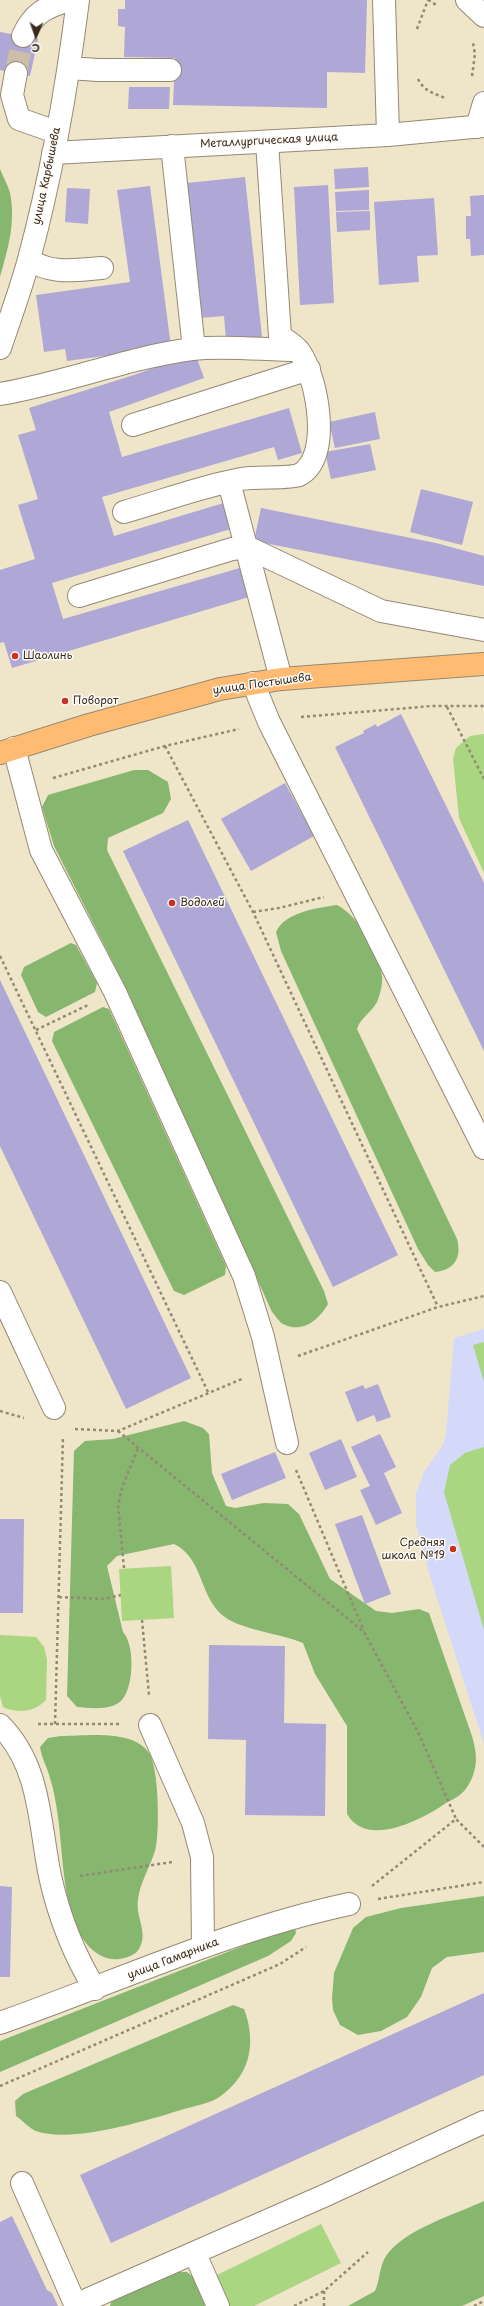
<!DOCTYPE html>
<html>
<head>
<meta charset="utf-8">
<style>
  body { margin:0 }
  #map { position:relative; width:484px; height:2306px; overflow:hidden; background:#efe5c9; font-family:"Playpen Sans",sans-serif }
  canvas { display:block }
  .north { position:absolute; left:16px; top:16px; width:40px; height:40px; -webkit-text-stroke:3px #fdfcf7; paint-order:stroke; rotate:182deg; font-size:11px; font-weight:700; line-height:16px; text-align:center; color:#3b2a1e }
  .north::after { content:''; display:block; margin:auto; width:14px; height:18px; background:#3b2a1e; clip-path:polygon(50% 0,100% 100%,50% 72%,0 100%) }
</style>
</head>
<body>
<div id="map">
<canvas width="484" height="2306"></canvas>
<div class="north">С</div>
</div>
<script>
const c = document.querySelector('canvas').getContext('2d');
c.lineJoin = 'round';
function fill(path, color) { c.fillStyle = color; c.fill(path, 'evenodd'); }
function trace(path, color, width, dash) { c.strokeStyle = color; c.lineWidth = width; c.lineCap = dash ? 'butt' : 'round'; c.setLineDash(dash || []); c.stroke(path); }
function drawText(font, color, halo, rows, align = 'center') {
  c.font = font + ' "Playpen Sans",sans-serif'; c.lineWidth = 3; c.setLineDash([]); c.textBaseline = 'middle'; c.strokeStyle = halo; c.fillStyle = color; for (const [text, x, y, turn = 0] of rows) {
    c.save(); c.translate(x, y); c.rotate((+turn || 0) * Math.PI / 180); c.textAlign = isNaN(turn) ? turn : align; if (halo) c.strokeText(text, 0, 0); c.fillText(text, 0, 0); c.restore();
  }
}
const built = new Path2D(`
  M484,1329V1744L429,1573L416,1524V1494L424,1472L443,1445L446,1433L454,1338Z`);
const green = new Path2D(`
  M484,734V873L459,818L453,759L456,748L470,736Z
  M484,1342V1382L473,1345Z
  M484,1447V1630L444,1492L450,1465L465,1453Z
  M171,1566L174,1618L122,1621L119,1569Z
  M0,1635L36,1637L44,1647L47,1659L46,1700C35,1712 18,1714 3,1707L0,1696Z
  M321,2224L341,2263L254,2306H230L215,2276Z`);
const forest = new Path2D(`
  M0,169C3,177 8,185 10,193C16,222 8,249 0,277Z
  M134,770H148L168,782L171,799L163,813L108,838L107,850L324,1291L328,1304C319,1320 302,1334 283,1324C279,1322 275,1315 272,1312L127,990L54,846L42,807L48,795Z
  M337,905C359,916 377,951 382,975C383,983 380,995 377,1002C372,1012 360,1018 357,1029L457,1239C462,1257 455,1270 435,1272L428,1265L418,1249L281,951L276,932C285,912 317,908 337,905Z
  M71,943L76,945L97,983L95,992L46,1017L38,1012L21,975L24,967Z
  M103,1007L109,1009L226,1266L225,1275L184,1295L174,1291L52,1041L54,1032Z
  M184,1421L203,1428L209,1434L212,1473L226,1506L235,1508L264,1503L288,1504L299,1514L330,1579L376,1611L392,1613L419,1609L429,1613L472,1736C475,1747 478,1760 474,1772C473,1777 468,1787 464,1791C460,1796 452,1800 446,1803C423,1819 367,1849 347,1814V1726L315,1674L303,1643C280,1633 238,1630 221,1614C199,1594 203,1558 174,1544L117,1556L107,1566L123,1632C135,1645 134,1686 122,1700C112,1711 90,1708 77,1707L67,1696L74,1451L85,1441L113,1439Z
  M61,1736C86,1736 133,1729 149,1753C159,1767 160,1834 155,1851C150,1867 140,1883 138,1899C135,1917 149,1933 139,1949C136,1954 129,1957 124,1958C98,1965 80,1940 73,1918C63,1890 62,1847 58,1817C56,1804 54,1790 50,1778C47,1766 42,1760 40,1747L48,1738Z
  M484,1896V1952L447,1957L432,1968L421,1997L407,2017L381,2031L358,2035L340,2025L333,2010L332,1998L334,1973L353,1928L366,1917L401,1908Z
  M295,1928L296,1933L291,1941L268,1956L0,2072V2041L286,1929Z
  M233,2005L244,2009C254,2035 253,2064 233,2085C228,2090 222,2096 216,2099C207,2104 194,2106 184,2109C149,2120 71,2144 36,2131C29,2128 22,2120 16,2116L15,2101L23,2094Z
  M484,2201V2296L462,2306H348L375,2291C380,2280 379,2267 386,2256C403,2230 456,2214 484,2201Z
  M176,2272H187L193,2277L205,2306H110L111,2302Z`);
const building = new Path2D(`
  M125,0H367L365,73L327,72V108L173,105L175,58L124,57L125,27L118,26V9H125Z
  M0,32L38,39L30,76L0,70Z
  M129,87H170L169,109H128Z
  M368,167L369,187L335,189L334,169Z
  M245,177L262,337L226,340L224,316L201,318L187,183Z
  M328,185L334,303L300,305L294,187Z
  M150,186L171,347L67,361L65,349L44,352L36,295L130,282L117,190Z
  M67,188L90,189L88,224L65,222Z
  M369,190V210L336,211L335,192Z
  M484,195V255L471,256L470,239H466V216H471L470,196Z
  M434,198L438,255L417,256L419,282L379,285L374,202Z
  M370,211V230L337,232L336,212Z
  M195,353L204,378L109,412L122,457L289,408L302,453L278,460L274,447L102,497L114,536L227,502L234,528L52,583L63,619L240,568L249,597L12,668L4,642L0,643V570L35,559L18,505L38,499L18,435L36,430L29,408L137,374Z
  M375,412L380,439L335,448L329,422Z
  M370,444L376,470L331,479L325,452Z
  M421,489L473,502L462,545L410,532Z
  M261,508L436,543L484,556V586L254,541Z
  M401,714L484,883V1051L335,747L364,733L363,731L376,724L377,727Z
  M285,783L314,836L251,871L221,819Z
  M188,820L398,1255L333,1287L123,851Z
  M0,980L191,1378L126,1409L0,1146Z
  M378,1384L391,1417L377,1422L374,1415L357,1422L345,1392L363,1385L365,1389Z
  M380,1434L396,1467L384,1473L402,1513L376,1525L360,1490L370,1486L351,1447Z
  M341,1439L357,1477L325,1490L309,1453Z
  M275,1452L286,1478L232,1500L221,1474Z
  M362,1515L391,1594L365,1604L335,1524Z
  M0,1519H24L23,1613H0Z
  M209,1645L285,1646L284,1723L326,1724L325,1816L245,1815L246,1740L208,1739Z
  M0,1886L12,1887L10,1977H0Z
  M484,1993V2075L111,2243L80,2175Z
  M12,2216L47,2290L52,2293L58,2306H0V2222Z`);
const minorTunnel = new Path2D(`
  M16,73L23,36`);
const path = new Path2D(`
  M428,0L438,6
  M417,29L428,0
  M472,76L475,54L473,43
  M418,79C424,91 433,93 445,98
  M447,707L484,779
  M301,717L431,706H484
  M165,746L253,912L438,1307
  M53,778L165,746L239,729
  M253,912L279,908L324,897
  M0,956L209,1394
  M36,1030L88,1005
  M298,1356L438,1307L484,1296
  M0,1411L24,1418
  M75,1429L118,1431L242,1379
  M118,1431L364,1632L418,1732L456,1819
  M296,1470L364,1631
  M124,1568L118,1505L123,1485L138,1448
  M59,1597L103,1599L121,1595
  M142,1620L149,1695
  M38,1724H119
  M55,1724L63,1437
  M80,1876L172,1862
  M372,1886L456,1819L484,1847
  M378,1899L484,1882
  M0,2086L280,1964L306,1947
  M294,2306L324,2291L368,2252
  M324,2306V2291
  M474,2306L484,2301`);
const minor = new Path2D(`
  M384,0L388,135
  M467,0L484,16
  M23,36C33,13 46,7 69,0
  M69,68L98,70H170
  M16,73L12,95L19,119L56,132
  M477,127L484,103
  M172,146L194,349
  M53,153L388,135L484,126
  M29,259C49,275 77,270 102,268
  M0,348C10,318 21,289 29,259C52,174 67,87 78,0
  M0,394C65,383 126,358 192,349C225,345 265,350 298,350
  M133,425L309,369
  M229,482L281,679
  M124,512C163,501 202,486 241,479C256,476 289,479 299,475C333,458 317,376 299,351C294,345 286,340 280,336L267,142
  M79,596L232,549L247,547L381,611L484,630
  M253,683L269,722L484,1148
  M14,748L41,850L115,992L244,1276L263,1337L287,1443
  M0,1292L54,1408
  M0,1725C41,1766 39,1823 50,1876C59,1917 73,1953 95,1989
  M150,1725L193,1823L202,1857L203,1946
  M0,2023C116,1982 228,1930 349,1904
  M22,2183L76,2306
  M195,2254L218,2306
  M75,2305L326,2195L484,2122`);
const major = new Path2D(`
  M0,753L89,725L220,689L281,679L484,664`);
const markers = [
  [15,656,4,"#c8321e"],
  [65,701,4,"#c8321e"],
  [172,903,4,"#c8321e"],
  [453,1549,4,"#c8321e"]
];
const streetNames = [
  ["Металлургическая улица",269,141,-3],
  ["улица Карбышева",47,176,-78],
  ["улица Постышева",262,684,-8],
  ["улица Гамарника",173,1959,-21]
];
const poiNames = [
  ["Шаолинь",23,656],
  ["Поворот",73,701],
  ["Водолей",180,903],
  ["Средняя",445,1543,"right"],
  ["школа №19",445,1556,"right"]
];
fill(built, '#d4d8f9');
fill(green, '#aad581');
fill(forest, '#87b66f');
fill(building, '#afa7d5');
trace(minorTunnel, '#cbc0a7', 22, [22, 11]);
trace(minor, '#958874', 24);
trace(major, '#958874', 24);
trace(path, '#958874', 2.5, [3, 3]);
trace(minor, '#fff', 22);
trace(major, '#ffbb71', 22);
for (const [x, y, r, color] of markers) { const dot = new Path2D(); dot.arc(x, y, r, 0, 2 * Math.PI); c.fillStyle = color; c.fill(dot); trace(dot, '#fdfcf7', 1.5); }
drawText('11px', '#3b2a1e', '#fdfcf7', streetNames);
drawText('11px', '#3b2a1e', '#fdfcf7', poiNames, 'left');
</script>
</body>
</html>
